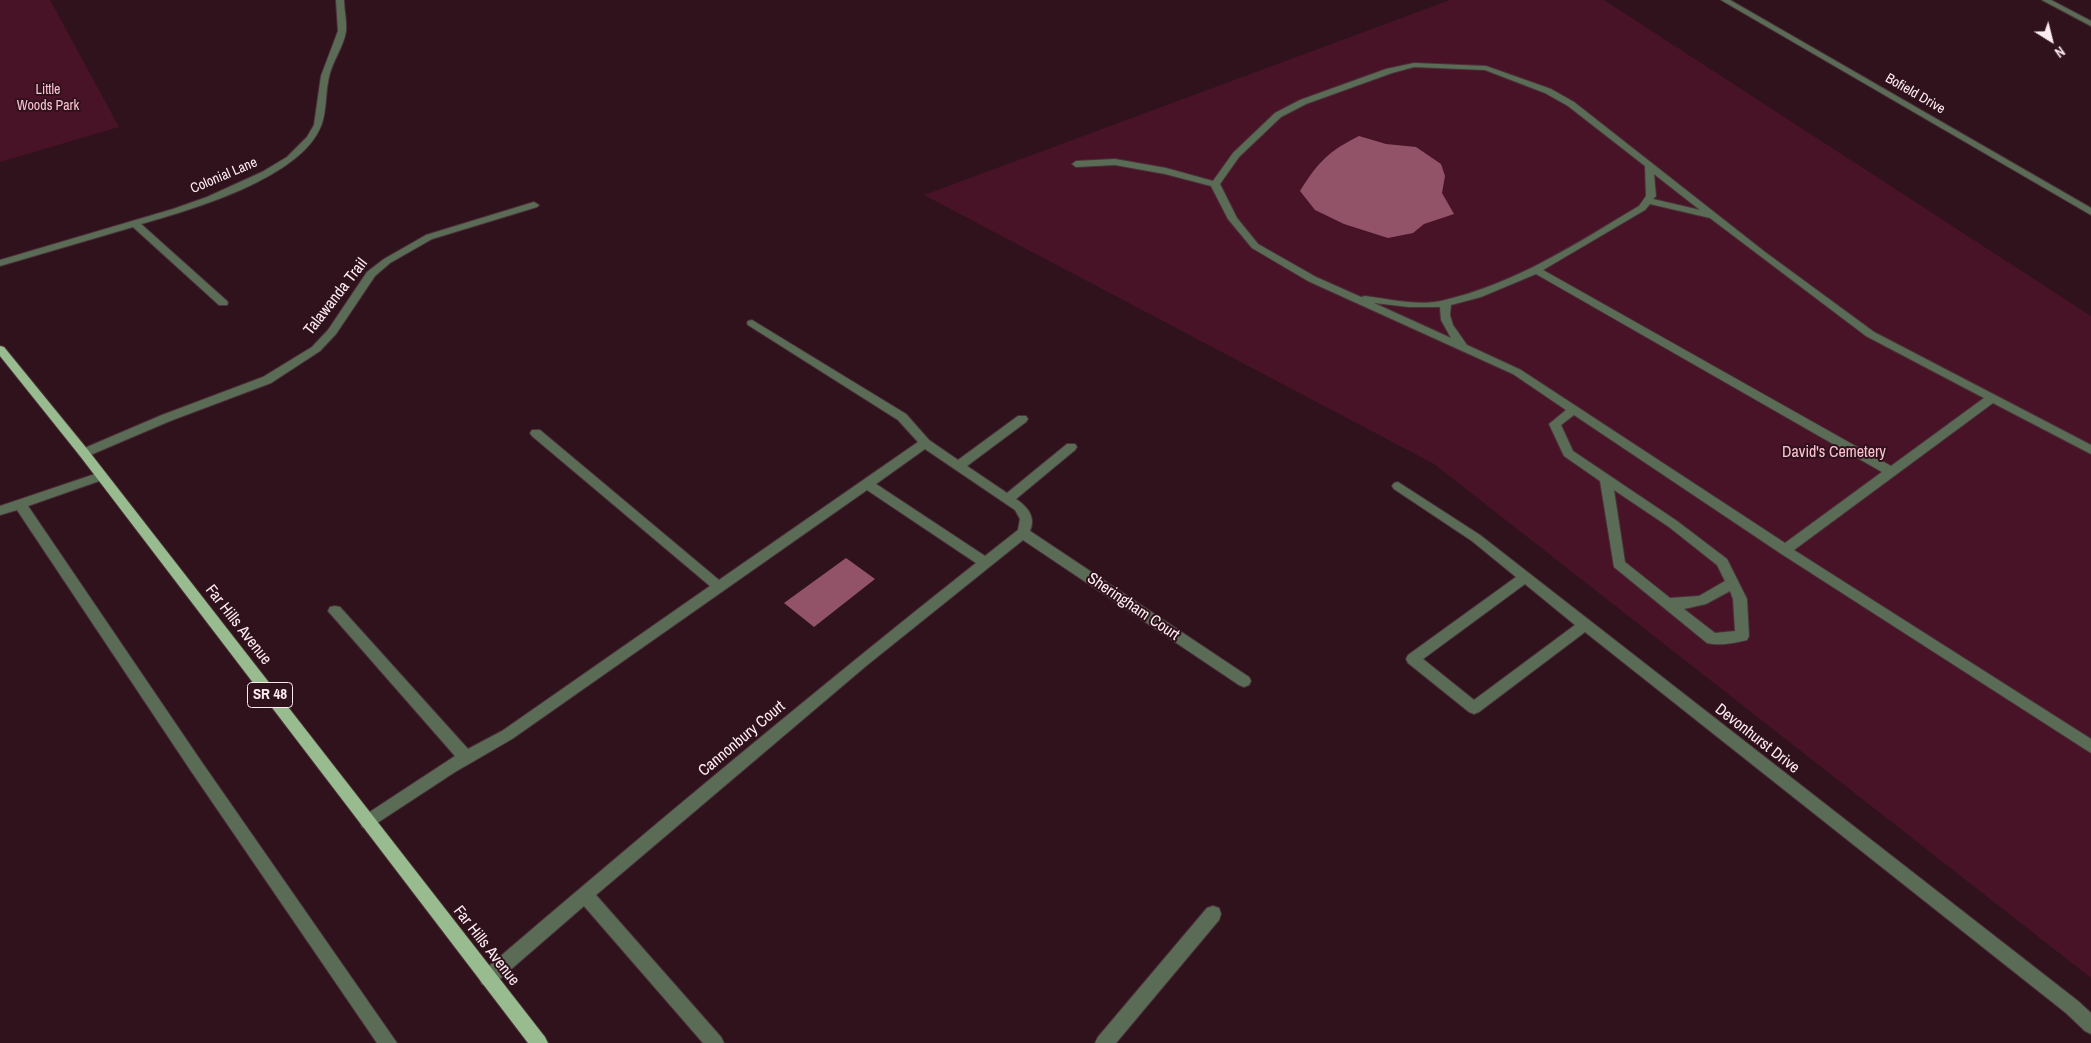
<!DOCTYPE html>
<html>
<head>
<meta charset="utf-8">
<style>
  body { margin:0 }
  #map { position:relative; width:2091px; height:1043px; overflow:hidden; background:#2f121c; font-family:"Archivo Narrow",sans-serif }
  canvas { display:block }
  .north { position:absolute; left:2026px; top:15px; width:50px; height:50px; -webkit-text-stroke:4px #2f121c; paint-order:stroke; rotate:144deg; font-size:14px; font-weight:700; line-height:20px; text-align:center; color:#feecf1 }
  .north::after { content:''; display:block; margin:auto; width:18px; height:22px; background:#feecf1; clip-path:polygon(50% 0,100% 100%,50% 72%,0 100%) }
</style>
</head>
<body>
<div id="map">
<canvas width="2091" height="1043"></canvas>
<div class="north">N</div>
</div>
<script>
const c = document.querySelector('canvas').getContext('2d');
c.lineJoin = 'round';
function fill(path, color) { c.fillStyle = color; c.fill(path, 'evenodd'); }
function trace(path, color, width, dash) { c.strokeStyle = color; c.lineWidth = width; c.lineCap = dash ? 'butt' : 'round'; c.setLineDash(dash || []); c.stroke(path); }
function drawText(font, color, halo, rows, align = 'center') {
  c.font = font + ' "Archivo Narrow",sans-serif'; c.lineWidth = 4; c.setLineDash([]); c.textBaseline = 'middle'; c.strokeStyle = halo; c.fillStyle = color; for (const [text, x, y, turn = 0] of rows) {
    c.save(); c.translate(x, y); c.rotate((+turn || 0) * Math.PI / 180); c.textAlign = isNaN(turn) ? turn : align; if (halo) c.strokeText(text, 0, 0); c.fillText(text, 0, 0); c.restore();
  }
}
const green = new Path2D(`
  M0,0H50L119,127L0,162Z
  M1450,0H1604L2091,316V978L1434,464L924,195Z`);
const water = new Path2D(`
  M1359,136L1386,144L1416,147L1441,164L1445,176L1442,193L1454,214L1424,224L1413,233L1388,238L1344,224L1315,210L1300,191C1318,162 1329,151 1359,136Z
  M846,558L875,579L814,627L784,603Z`);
const minor = new Path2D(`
  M336,0H344C344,10 347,21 346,31C344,46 332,62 329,77C325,93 327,112 321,126C301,178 191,210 141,224L227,301L228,303L227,305H219L133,227L0,266V260L173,209L207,197L262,172L287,157L307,137L314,125L321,76L338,31Z
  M1721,0H1730L2091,208V215Z
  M2042,0H2051L2091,21V26Z
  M1414,63L1486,66L1551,89L1574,102L1765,252L1874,332L2091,445V454L1993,403L1794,550L2091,739V753L1780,553L1574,415L1561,425L1573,451L1677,521L1727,559L1747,599L1749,636L1747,640C1736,643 1718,646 1707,643L1614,567L1600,481L1564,456L1549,424L1566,410L1513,374L1308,281L1252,248L1228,219L1211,186L1165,174L1115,165L1076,167L1072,164L1076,161L1115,159L1166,168L1213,181L1233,153L1275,113L1300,100L1386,69ZM1414,67L1485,70L1545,93L1568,106L1645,166L1646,196L1639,206C1574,245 1515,284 1441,301C1417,306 1389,299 1365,296L1361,297L1316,277L1258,244L1237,218L1220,184L1239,157L1281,117L1306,104L1392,73ZM1654,174L1700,210L1653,199L1656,196ZM1650,204L1710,218L1866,336L1984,398L1891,466L1543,270L1645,210ZM1536,274L1882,472L1785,543L1521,370L1467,345L1453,325L1450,315L1451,305L1481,297ZM1374,303L1409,307H1440L1441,320L1451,338ZM1614,490L1669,527L1717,565L1725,581L1699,596L1670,598L1625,562ZM1730,591L1733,599L1735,631L1715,633L1684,609L1706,604Z
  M534,202L539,205L537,207L432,239L390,263L375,276L336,334L320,351L271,383L170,421L88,456H80L78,453L80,450L162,415L263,377L312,347L328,330L367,272L384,259L426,235Z
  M752,320L906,414L929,440L958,460L1018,416H1026L1028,419L1026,422L967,466L1007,493L1067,444H1075L1077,447L1075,450L1016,499C1028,507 1036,517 1030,531L1249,677L1251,681L1249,685L1244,687L1239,685L1023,540L866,666L596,895L721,1037L724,1043H703L584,906L494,984L488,987L482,984L479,978L482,972C644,833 808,696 976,563L867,490L512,739L455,772L368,829L362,827L360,822L362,817L455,756L328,611L330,607L335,606L340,607L468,749L502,731L710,586L532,436L530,433L532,430H540L719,580L918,442L898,420L748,325L747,323L748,321ZM925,449L1015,510L1020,519L1018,530L985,556L876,484Z
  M101,472L105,473L107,476L105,479L28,506L201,761L397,1043H377L191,771L17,510L0,515V506Z
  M1398,482L1480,535L2078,1001L2091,1013V1034L2085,1031L2066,1013L1585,632L1479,712L1474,714L1469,712L1408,663L1406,659L1408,655L1516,577L1472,541L1394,489L1392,486L1394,483ZM1525,584L1575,625L1474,700L1423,659Z
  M1213,906L1219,908L1221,914L1219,920L1116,1043H1095L1098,1037L1207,908Z`);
const major = new Path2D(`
  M0,346L4,347L88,450L545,1037L548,1043H528L80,456L0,356Z`);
const farParknames = [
  ["Little",48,90],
  ["Woods Park",48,106]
];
const farStreetnames = [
  ["Bofield Drive",1915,94,30],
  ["Colonial Lane",224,176,-23]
];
const shields = [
  [270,695,45]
];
const shieldNames = [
  ["SR 48",270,695]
];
const streetNames = [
  ["Talawanda Trail",336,297,-52],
  ["Sheringham Court",1133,607,34],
  ["Far Hills Avenue",238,625,52],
  ["Cannonbury Court",742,739,-40],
  ["Devonhurst Drive",1757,739,38],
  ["Far Hills Avenue",486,946,52]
];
const parkNames = [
  ["David's Cemetery",1834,453]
];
fill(green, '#481327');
fill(water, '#925368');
trace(minor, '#4c313a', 2);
trace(major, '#4c313a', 2);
fill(minor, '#5a6c56');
fill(major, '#98bc8f');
drawText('14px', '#fdc2d2', '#2f121c', farParknames);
drawText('14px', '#feecf1', '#2f121c', farStreetnames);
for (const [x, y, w] of shields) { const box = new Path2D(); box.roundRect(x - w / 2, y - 12.5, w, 25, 4); c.fillStyle = '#2f121c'; c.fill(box); trace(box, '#feecf1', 1); }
drawText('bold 15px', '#feecf1', null, shieldNames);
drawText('16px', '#feecf1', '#2f121c', streetNames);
drawText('16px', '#fdc2d2', '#2f121c', parkNames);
</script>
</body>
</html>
